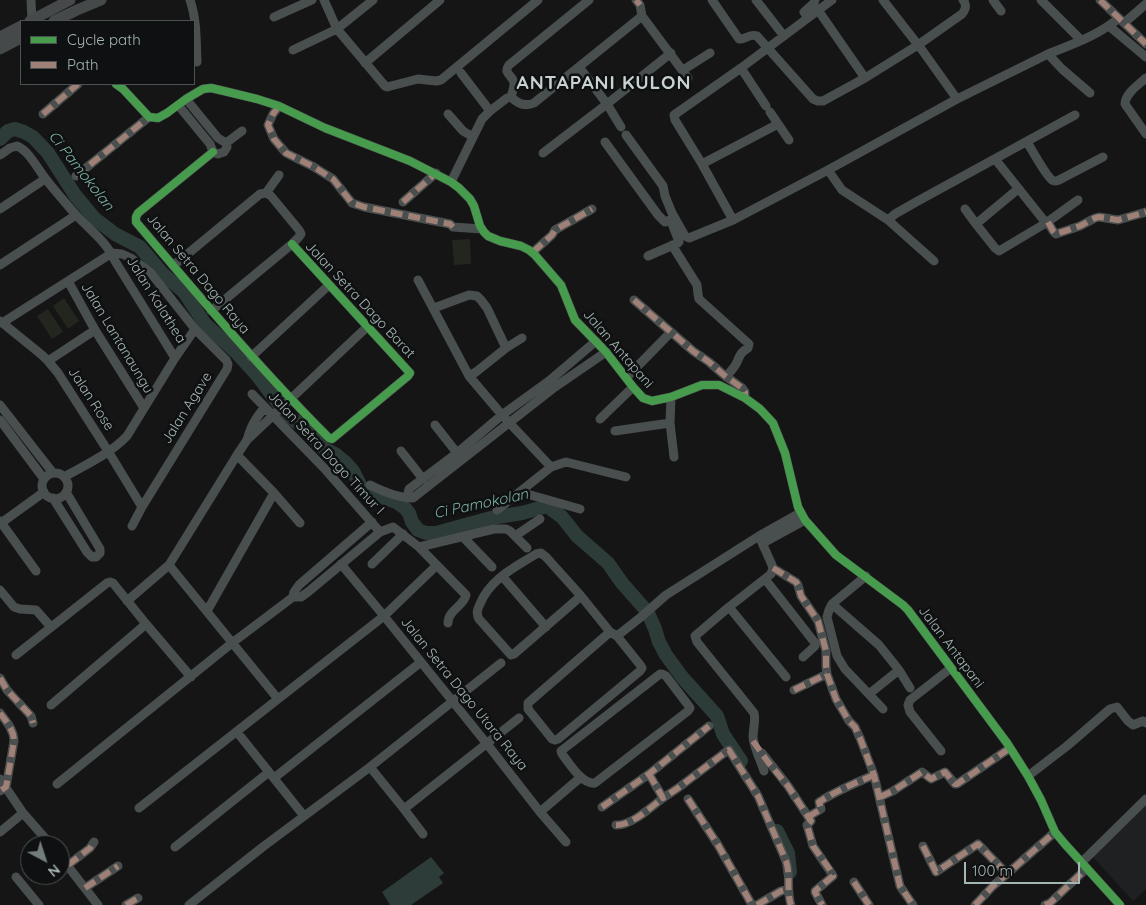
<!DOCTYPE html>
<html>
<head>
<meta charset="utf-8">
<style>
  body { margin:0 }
  #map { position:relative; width:1146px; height:905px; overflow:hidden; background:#151515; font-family:Quicksand,sans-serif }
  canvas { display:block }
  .legend { position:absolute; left:20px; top:20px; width:175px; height:65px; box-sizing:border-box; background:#0f1011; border:1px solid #4b5252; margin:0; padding:6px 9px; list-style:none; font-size:15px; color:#a6b6b4 }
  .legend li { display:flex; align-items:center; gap:10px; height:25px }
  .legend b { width:25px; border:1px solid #4b5252 }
  .north { position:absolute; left:20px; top:835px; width:50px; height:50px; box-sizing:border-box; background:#0f1011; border:1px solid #4b5252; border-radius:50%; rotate:140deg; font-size:14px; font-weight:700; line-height:20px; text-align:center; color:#a6b6b4 }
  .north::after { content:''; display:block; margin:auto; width:18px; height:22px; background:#737e7c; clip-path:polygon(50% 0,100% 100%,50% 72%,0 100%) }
  .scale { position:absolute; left:964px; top:862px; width:116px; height:22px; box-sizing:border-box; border:2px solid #a6b6b4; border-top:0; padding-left:6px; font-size:15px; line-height:18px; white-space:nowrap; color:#a6b6b4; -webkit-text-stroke:4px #0f1011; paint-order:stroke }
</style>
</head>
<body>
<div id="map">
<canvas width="1146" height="905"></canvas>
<ul class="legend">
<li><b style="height:6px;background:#469c4c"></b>Cycle path</li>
<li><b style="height:6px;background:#9e8076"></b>Path</li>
</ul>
<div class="north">N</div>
<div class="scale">100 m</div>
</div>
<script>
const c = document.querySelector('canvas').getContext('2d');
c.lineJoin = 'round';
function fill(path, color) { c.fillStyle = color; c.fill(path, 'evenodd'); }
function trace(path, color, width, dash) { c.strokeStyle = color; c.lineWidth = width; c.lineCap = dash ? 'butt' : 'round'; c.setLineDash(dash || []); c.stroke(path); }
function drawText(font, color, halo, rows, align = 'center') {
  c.font = font + ' Quicksand,sans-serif'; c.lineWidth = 5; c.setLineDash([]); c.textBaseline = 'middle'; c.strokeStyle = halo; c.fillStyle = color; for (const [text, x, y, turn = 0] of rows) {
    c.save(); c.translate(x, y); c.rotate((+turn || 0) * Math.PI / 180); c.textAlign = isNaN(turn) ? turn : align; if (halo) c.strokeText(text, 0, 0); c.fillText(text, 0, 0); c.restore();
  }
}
const built = new Path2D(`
  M1146,804V889L1133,901L1092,856Z`);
const green = new Path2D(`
  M470,239L471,264L454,265L452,240Z
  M64,298L79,321L68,329L53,306Z
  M48,309L63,332L52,339L37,316Z`);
const water = new Path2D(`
  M431,857L444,873L439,877L443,883L411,905H390L382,892Z`);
const river = new Path2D(`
  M0,139L8,131L15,129L24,132L33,137L48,153L75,195L94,218L115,234L140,247L162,273L184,292L205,324L236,352L257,375L287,415L305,428L315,438L320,446L327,450L335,454L346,463L353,471L361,487L367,492L396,502L405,508L409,513L412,522L418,530L426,533H436L491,518L522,513L547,506L562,517L577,536L608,563L622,583L644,608L649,615L655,629L659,642L666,655L682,677L717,716L723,734L741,761
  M777,831L788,853L790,872`);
const minor = new Path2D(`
  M31,0L32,20
  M190,0C197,20 196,41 197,62
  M324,0L337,29L385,86L387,87L418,79L436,81L441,80L538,0
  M636,0L640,5L642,16L688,78
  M712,0L739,39C745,40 750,33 757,36L813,99L818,101H823L865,78L918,45L962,14C966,9 967,5 963,0
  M756,0L784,36
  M883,0L922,50L957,99
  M993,0L1001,11
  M1041,0L1081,40
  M1100,0L1146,44
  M818,10L865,78
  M274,17L312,0
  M808,18L804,12L814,3L815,0
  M1124,23L1146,4
  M1109,26L1146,57
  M293,50L337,29L373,0
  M1048,54C1073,44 1099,35 1119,18
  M365,63L440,0
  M579,67L607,104L621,127
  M741,68L766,106
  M683,70L710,53
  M461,73L490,111
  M1146,78C1138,85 1125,94 1125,104L1146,134
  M116,84L123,89L149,117L158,118L167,113L186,99L203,89L211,88L224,91L257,99L279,106L325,128L410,161L451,182L459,188L470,199L474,206L480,226L484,232L488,236L500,241L521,246L529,250L535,255L561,285L575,320L606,352L633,387L643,398L652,401L671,397L702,385H719L745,398L760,409L773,423L785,453L798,507L805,520L836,555L903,605L908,610L1007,743L1028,776L1041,800L1055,832L1064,843L1120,905
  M511,97C518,104 525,107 534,103L642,16
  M511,97C512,93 514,88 514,84C514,75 502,74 509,65L589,0
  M186,99L218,138L226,143
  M178,105L210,144L213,152
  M279,106L273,114L268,125L274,139L286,153L314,167L333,179L352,203L364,207L450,224L453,227L482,229
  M770,112L789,140
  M43,114L78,84
  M448,114L463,131L473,137
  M626,135L663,186L665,196L672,213L685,236L689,238L733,220L828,170L957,99L1048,54L1062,69L1090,93
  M605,142L658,215L665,222L670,220L671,221L679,242
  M1027,142C1032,150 1046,176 1052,180C1055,182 1056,181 1059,180L1103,157
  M213,152L138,213L136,217V222C199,296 260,369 329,438L332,439L408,376L410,373L292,244
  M213,152L218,154L224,152L227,147L226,143L242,131
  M543,153L607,104L671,53
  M0,155L10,148L17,146C29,151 37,168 45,178C54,190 65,202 75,214C89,229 107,242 115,261L175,358
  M995,159L1046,223
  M702,164L778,124
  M828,170L842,190L888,220L934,261
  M76,176L149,117
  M451,182L482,119L490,111L507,98L511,97
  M266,193L279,175
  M403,202L436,173
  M0,209L45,179
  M965,209L976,224L1018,189
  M733,220L702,164L675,120L674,115L741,68L832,0
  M888,220L895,214L916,202L1075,115
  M1048,222L1053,231L1056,234L1080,226L1095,218L1099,217L1118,220L1146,212
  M976,224L995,248L999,251L1046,223L1078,200
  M672,245L697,285L698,294L699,299L749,344L748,348C741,352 740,355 737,362C735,367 730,372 726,377
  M533,252L552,235L555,230L592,209
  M112,253L122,254L131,258L150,272L195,329L226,360L228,364L227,369L142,507L132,526
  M648,256L678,243
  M0,265L76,215
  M173,266L260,194L266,193L271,196L299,230L301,234L298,238L292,244L211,311
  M418,280L469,376L502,415L551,467
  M68,281L95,330L144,408
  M634,300L693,351L709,362L724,375L742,388L745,392V398
  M434,308L469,295L477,296L481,300L487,308L506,348
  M0,321L42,355L48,361L58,373L108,451L142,507
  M2,323L112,253
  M251,357L329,285
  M48,361L95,330
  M469,376L476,372L506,348L522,338
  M626,378L671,332
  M252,394L324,468L380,532
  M671,397L670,423L674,457
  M0,405L53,473
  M600,419L633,387
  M0,420L44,479
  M435,425L457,453
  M615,431L670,423
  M247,440C251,426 255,419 265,407
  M401,451L423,479
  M237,455L274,493L300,523
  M42 486a13 13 0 1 1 26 0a13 13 0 1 1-26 0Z
  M64,477C85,465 110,454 127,436L175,358L195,329
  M370,485C384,492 398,498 413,498L555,387L606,352
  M520,492L580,509
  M53,498L87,552L92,557H96L100,553V549L66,492
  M407,498L409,489L457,453L502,415L549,381L596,341
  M497,510L551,467L566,462L626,477
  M0,521L36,571
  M1,523L44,492
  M515,536L540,519
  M463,537L492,567
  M763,543L805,520
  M419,547L466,595C464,606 448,610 448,623
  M341,564L384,616L487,744L540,812L566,842
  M372,564L403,534
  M169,565L278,699
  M773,568L796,582L798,585L801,596L818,621L826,651V666L827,674L836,699L849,721L855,727L860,738L874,775L900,886L913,905
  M502,576L546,627
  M866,576L832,604L829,610L827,617L837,656L845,669L883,709
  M765,579L815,643V646L803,657
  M0,590L14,607L20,609L36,610L51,627
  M581,596L514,654L511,655L479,619C476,613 477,610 480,604C490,579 514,568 536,554L541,553L546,557L581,596L610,632L617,636L641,666L642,668L640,671L558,739L555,740L552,739L528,709V703L610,632
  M293,597L294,592L299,585L372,522
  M127,601L169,565L237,455L247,440L368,326
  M832,604L879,645L899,670L910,688
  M729,607L786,677
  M207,611L274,493
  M617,636L641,617L666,595L759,536
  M16,655L107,583L110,582L113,583L146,624L191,677
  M660,674H662L666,676L688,705L690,708L688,711L595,783C582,785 569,763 562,754L561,751Z
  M0,678L7,690L31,716L33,723
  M794,690L827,674
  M869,694L899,670
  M51,705L146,624
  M0,713C6,721 14,730 14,741L6,787L0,791
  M237,732L304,816
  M941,751L910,712L908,705L910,700L951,668
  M762,753L788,786L811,821L807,825L813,846L832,874L833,876L815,891V892L822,905
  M370,767L404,809L519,718
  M764,771C761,761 754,748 753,737C753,729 756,721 754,713L697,642L695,636L729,607L771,574L773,568L772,565L759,536L800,513
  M649,774L663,798L678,788L727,751L729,750L758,796L786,861C791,875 786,889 791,905
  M1028,776L1067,746L1110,709L1117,707L1128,721L1133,725L1143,721L1146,723
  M274,778L421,662
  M0,779L23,813L51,845
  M57,784L232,643L293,597H301L308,592L380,532L393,527L419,547L494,529H506L510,531L527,548
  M880,797L893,791L922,772L931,779L945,772L955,784H957L1010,748
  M688,799L718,845L752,905
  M602,807L649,774L709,726
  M139,808L384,616L437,565
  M404,809L423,834
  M540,812L581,777
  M808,817L821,809L819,802C836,791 855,783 874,775
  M616,825C631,826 651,807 663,798
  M0,832L23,813
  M923,846L936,872L978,844L1007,874
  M175,847L269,772
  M60,856L98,905
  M1082,862L1146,799
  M68,865L90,848L94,842
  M16,877L39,905
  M854,882L869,905
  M85,888L118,866
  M126,905L138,898
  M189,905L264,846L370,767L501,663
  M757,905L781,891L788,889
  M975,905L993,886L1055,832
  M1045,905L1050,903L1087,868`);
const major = new Path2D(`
  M30,21L70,0
  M54,21L77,10L101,0
  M0,37L21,26
  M0,49L21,38`);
const quiet = new Path2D(`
  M636,0L640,5
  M1100,0L1146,44
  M279,106L273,114L268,125L274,139L286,153L314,167L333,179L352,203L364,207L450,224L453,227
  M43,114L78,84
  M76,176L149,117
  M403,202L436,173
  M1048,222L1053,231L1056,234L1080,226L1095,218L1099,217L1118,220L1146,212
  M533,252L552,235L555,230L592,209
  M634,300L693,351L709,362L724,375L742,388L745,392V398
  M773,568L796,582L798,585L801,596L818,621L826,651V666L827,674L836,699L849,721L855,727L860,738L874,775L900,886L913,905
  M0,678L7,690L31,716L33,723
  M794,690L827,674
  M0,713C6,721 14,730 14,741L6,787L0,791
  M753,741L768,762L788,786L811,821L807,825L813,846L830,870L833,876L815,891V892L822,905
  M649,774L663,798L678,788L727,751L729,750L758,796L786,861C791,875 786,889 791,905
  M880,797L893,791L922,772L931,779L945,772L955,784H957L1010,748
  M688,799L718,845L752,905
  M602,807L649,774L709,726
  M808,817L821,809L819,802C836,791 855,783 874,775
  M616,825C631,826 651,807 663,798
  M923,846L936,872L978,844L1007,874
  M68,865L90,848L94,842
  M854,882L869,905
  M85,888L118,866
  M126,905L138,898
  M757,905L781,891L788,889
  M975,905L993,886L1055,832
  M1045,905L1050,903L1087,868`);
const cycleway = new Path2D(`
  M116,84L123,89L149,117L158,118L167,113L186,99L203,89L211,88L224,91L257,99L279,106L325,128L410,161L451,182L459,188L470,199L474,206L480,226L484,232L488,236L500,241L521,246L529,250L535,255L561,285L575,320L606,352L633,387L643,398L652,401L671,397L702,385H719L745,398L760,409L773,423L785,453L798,507L805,520L836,555L903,605L908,610L1007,743L1028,776L1041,800L1055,832L1064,843L1120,905
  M213,152L138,213L136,217V222C199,296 260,369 329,438L332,439L408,376L410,373L292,244`);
const streetNames = [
  ["Jalan Setra Dago Raya",198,274,50],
  ["Jalan Kalathea",156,300,58],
  ["Jalan Setra Dago Barat",360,300,47],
  ["Jalan Lantanaungu",117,338,59],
  ["Jalan Antapani",618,349,49],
  ["Jalan Rose",91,399,57],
  ["Jalan Agave",187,408,-58],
  ["Jalan Setra Dago Timur I",326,453,47],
  ["Jalan Antapani",951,647,53],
  ["Jalan Setra Dago Utara Raya",464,694,51]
];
const waterNames = [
  ["Ci Pamokolan",81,171,52],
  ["Ci Pamokolan",481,504,-12]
];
const districtNames = [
  ["ANTAPANI KULON",604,83]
];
fill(built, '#1f2021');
fill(green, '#23251f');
fill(water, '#2d3c38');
trace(river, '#2d3c38', 14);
trace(minor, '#494e4e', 9);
trace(major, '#46494a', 11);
trace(quiet, '#9e8076', 6, [12, 6]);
trace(cycleway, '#469c4c', 8);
drawText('14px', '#a6b6b4', '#0f1011', streetNames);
drawText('italic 15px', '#7db0a1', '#0f1011', waterNames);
c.letterSpacing = '1px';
drawText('bold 19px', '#c7d2d1', '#0f1011', districtNames);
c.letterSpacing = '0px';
</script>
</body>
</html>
